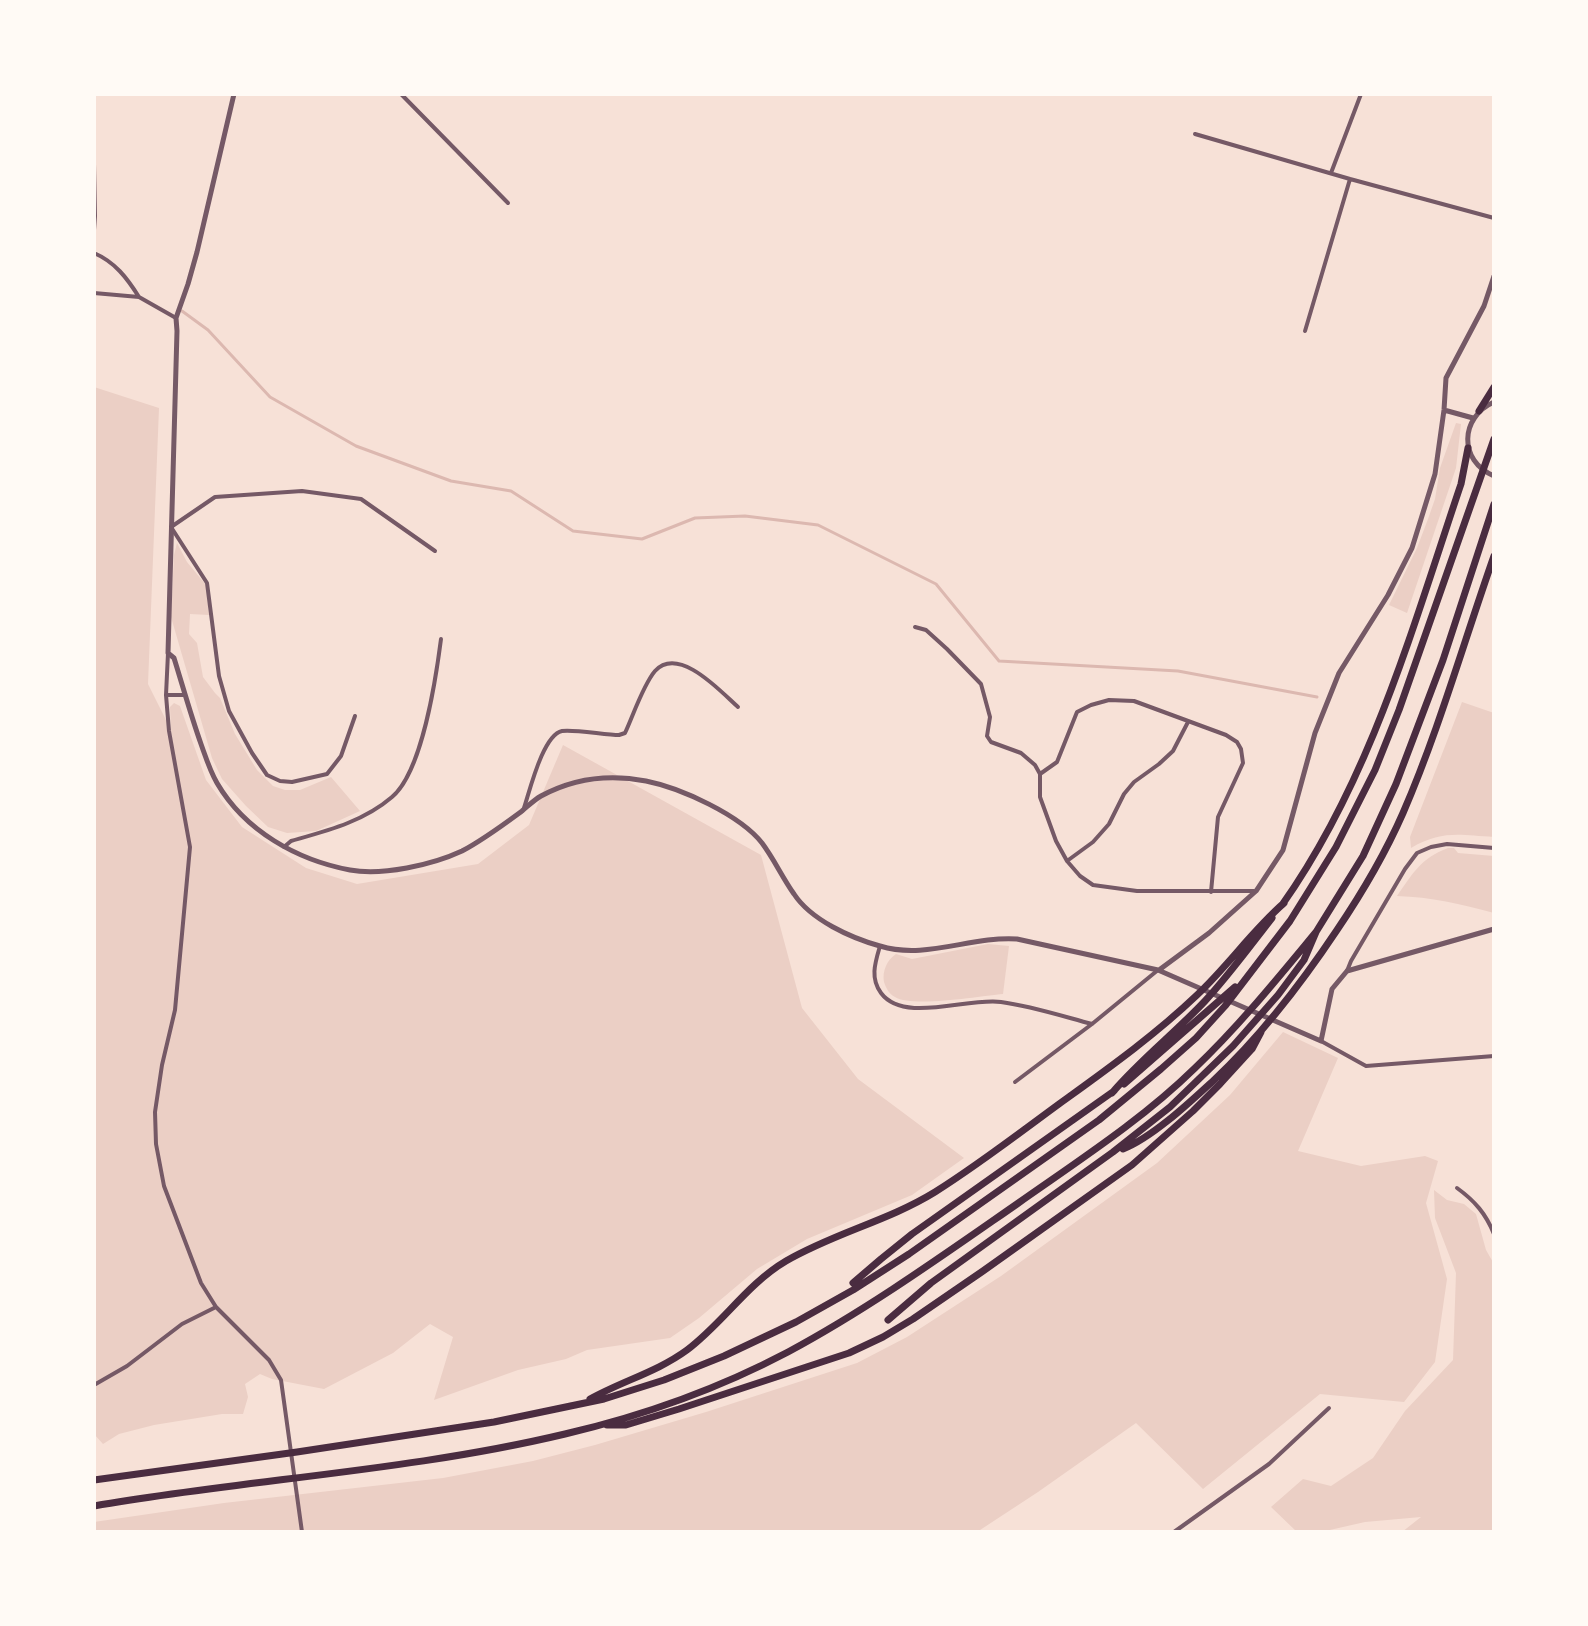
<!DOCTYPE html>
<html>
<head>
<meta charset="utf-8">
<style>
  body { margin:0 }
  #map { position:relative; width:1588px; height:1626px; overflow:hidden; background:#f7e1d7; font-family:"Libre Baskerville",serif }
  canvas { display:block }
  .frame { position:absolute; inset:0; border:96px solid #fffaf5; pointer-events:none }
</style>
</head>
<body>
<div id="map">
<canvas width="1588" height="1626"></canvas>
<div class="frame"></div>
</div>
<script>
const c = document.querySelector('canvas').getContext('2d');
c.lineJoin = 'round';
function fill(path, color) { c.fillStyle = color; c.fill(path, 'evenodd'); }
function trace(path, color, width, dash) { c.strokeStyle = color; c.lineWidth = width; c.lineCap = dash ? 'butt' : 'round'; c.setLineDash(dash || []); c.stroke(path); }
const green = new Path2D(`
  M94,387L159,408L148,684L171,730L170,707L174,703L180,706L206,780L242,827L306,868L357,884L478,864L529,825L563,745L761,855L802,1008L858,1079L964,1158L912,1195L807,1239L757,1269L699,1318L670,1338L587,1350L566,1359L518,1370L434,1400L453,1337L430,1324L393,1353L324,1389L272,1379L260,1374L245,1384L248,1397L243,1414H222L154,1425L119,1434L103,1444L94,1434Z
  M1456,423L1461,424L1456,468L1407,613L1389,605L1417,548L1428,519L1435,499L1440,468Z
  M177,543L187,562L206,585L209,615L190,614L189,634L197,643L203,677L215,693L220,698L235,734L257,770L273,786L285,790H300L331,777L360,811L316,831L287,833L268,827L246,806L222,779L212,758L171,617L174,555Z
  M1462,702L1494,713V837C1459,835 1442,830 1411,848L1410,837Z
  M1448,848H1454L1458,853L1494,856V913C1461,904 1431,897 1397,896C1413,873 1421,858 1448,848Z
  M988,944L1009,946L1003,994C980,996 913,1008 895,997C889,994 886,988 884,982C882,971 887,960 896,954L912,959Z
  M1283,1032L1338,1058L1298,1151L1361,1166L1425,1156L1438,1161L1426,1203L1447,1279L1435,1362L1404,1402L1320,1394L1203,1489L1136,1423L1038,1492L977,1532H94V1522L224,1503L443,1478L533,1461L595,1445L706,1412L857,1363L907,1337L1001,1276L1157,1163L1230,1095Z
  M1434,1190L1447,1200L1464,1204L1476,1214L1486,1250L1494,1264V1532H1402L1421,1517L1365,1522L1321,1532H1297L1271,1507L1303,1479L1331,1486L1373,1458L1405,1411L1453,1360L1456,1273L1435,1218Z`);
const stream = new Path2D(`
  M182,311L208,330L270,397L356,446L451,481L511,491L573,531L642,539L695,518L745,516L818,525L936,584L999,661L1178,671L1317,697`);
const minor = new Path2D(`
  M401,94L508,203
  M1195,134L1350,179L1494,218
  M94,164L95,216L94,230
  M1331,173L1361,94
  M94,253C115,262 127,278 139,297
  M94,293L139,297L176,318
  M1305,331L1350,179
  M915,627L926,630L947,649L981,684L990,717L987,736L991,742L1021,753L1035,765L1040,774V797L1056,841L1067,861L1080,876L1093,885L1137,891H1254
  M166,695H185
  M355,716L341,756L327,774L292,782L280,781L267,775L252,753L229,711L219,676L207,583L171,527L215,497L302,491L361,499L435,551
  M1040,774L1057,762L1077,712L1091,705L1109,700L1134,701L1226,735L1237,742L1241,749L1243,763L1218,817L1211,892
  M524,808C530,790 543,735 562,731C573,729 606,735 619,735L625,733C633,716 643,685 655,671C679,645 721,692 738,707
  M284,847L291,841C326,831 363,822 392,797C422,772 436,678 441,639
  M1067,861L1093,842L1109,824L1124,794L1134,782L1159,764L1173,751L1188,722
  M880,946C875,963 870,978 881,993C904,1024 968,997 1001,1002C1031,1006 1062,1016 1092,1024
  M1347,971L1351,961L1405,869L1417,853L1431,847L1447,844L1494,848
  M1321,1041L1366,1066L1494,1056
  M1015,1082L1092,1024L1158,970
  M1457,1188C1475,1201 1486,1214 1494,1234
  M216,1307L269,1360L281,1380L302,1532
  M94,1385L127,1366L182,1324L216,1307L201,1283L164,1186L156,1144L155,1112L162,1065L175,1010L190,847L169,731L166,695L168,653
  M1174,1532L1269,1464L1329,1408`);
const tertiary = new Path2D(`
  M234,94L197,252L188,284L176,318L177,331L168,653L174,658C183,687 191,716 201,744C206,758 210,771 217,783C245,831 297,860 350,870C382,876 432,865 462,851C483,840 503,825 522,811C528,806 534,800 541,796C574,778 610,774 646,781C681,788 740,815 762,843C774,859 782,877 794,894C811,920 851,938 880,946C926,960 970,936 1017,939L1158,970L1321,1041L1332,989L1347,971L1494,929
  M1494,402C1460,417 1458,461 1494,476
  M1444,410L1473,418
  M1159,970L1209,933L1256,891L1283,850L1315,733L1339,673L1388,595L1412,548L1435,474L1444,410L1446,378L1484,306L1494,276`);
const motorway = new Path2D(`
  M1479,411L1494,387
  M1282,905C1371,779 1412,629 1461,484L1468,448
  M1124,1084L1235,987
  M1112,1093C1140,1060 1175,1033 1205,1001C1229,975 1250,946 1272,918
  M1123,1149C1153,1137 1190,1102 1214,1080C1262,1035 1301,984 1337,930C1362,893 1385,854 1403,813C1439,730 1464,641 1494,556
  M853,1283L881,1259L912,1234L1114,1091
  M888,1320L931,1283L1113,1152L1170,1107L1233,1046L1278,995L1304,960L1316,932L1363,856L1396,784L1443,660L1494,504
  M590,1399C622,1381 657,1372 687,1350C723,1323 747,1284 786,1261C834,1233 888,1221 935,1192C978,1165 1018,1134 1059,1104C1106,1070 1154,1036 1197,995C1228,966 1252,931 1284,903
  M607,1425H626L679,1409L849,1353L883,1337L913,1319L983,1271L1132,1165L1193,1111L1220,1084L1252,1049L1261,1032
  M94,1480L297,1452L494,1422L604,1399L664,1380L724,1356L796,1322L853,1290L909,1254L1099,1120L1161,1069L1196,1038L1225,1006L1290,921L1336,847L1375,770L1399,710L1494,439
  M94,1506C250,1479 410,1471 565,1434C642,1416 718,1389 788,1352C868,1309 942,1256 1017,1204C1078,1161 1142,1120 1195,1068C1239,1026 1277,979 1316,932`);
fill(green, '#ebcfc5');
trace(stream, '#dcb8b0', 3);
trace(minor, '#755966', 4);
trace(tertiary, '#755966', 5);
trace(motorway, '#4a2c40', 7);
</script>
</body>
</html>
